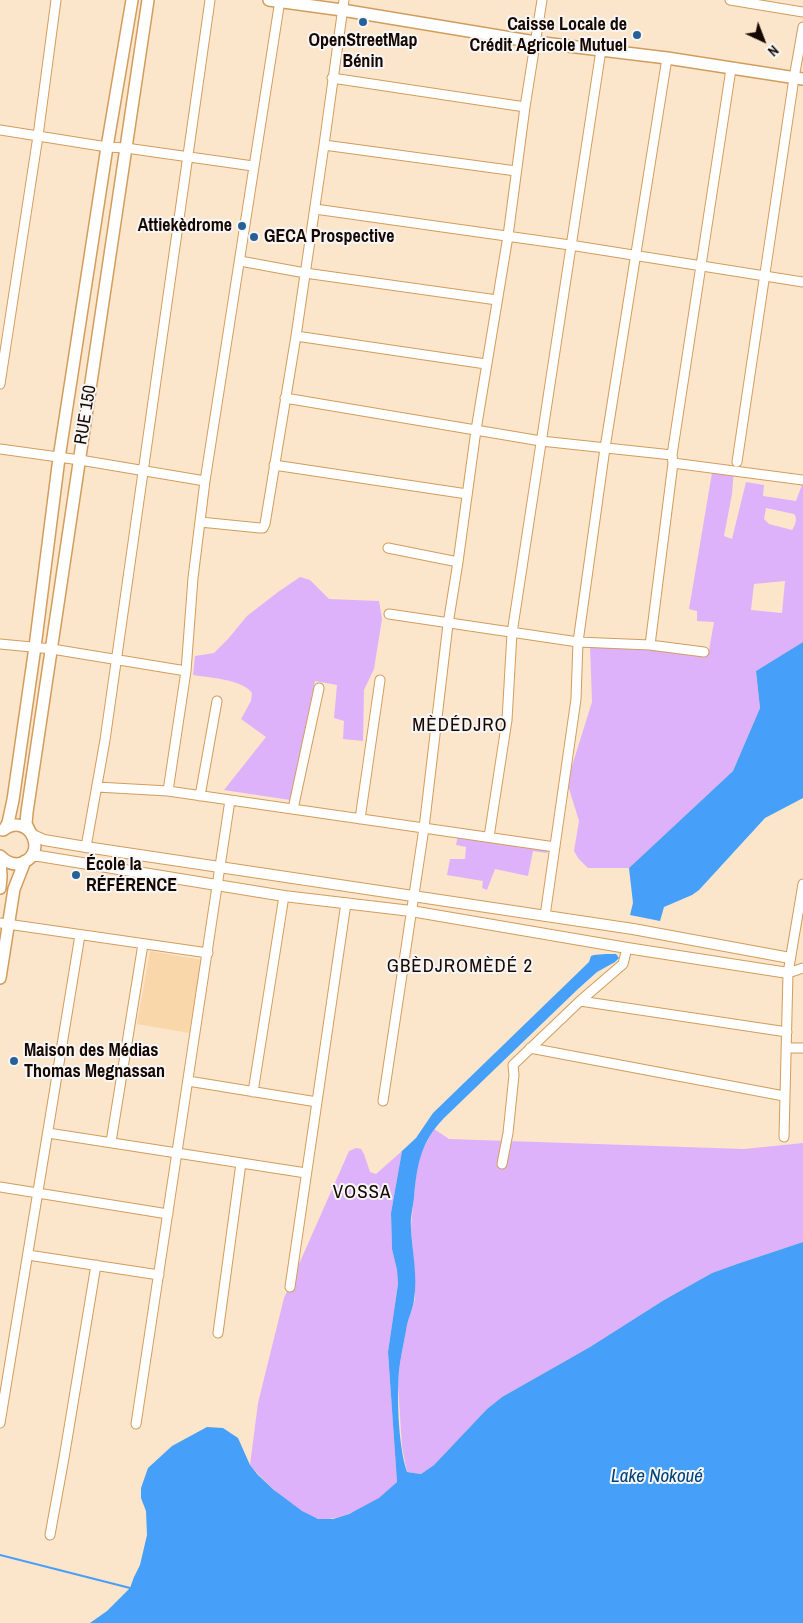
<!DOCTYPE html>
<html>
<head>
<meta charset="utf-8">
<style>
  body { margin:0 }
  #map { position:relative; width:803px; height:1623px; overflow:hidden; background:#fbe5cb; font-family:"Archivo Narrow",sans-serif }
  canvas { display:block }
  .north { position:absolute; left:738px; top:15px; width:50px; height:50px; -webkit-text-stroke:4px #f6f6f6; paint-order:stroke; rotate:137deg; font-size:14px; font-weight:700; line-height:20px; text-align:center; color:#160800 }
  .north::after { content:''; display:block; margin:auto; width:18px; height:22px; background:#160800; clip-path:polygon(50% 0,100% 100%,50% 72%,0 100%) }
</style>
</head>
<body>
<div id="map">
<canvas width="803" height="1623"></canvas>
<div class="north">N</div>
</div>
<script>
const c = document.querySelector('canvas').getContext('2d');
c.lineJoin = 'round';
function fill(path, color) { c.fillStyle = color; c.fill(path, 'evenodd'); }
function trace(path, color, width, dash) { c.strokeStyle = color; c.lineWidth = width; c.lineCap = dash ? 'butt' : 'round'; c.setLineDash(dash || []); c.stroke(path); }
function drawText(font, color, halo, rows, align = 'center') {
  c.font = font + ' "Archivo Narrow",sans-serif'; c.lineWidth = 4; c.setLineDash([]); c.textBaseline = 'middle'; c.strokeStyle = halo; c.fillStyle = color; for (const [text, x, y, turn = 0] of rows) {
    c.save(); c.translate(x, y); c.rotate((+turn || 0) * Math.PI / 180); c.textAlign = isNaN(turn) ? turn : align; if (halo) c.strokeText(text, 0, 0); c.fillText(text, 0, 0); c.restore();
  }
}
const built = new Path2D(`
  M150,951L202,960L189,1033L137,1024Z`);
const green = new Path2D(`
  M713,467L734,469L732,494L724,536L732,539L746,482L764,485L763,496L796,501L803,482V642L756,671L760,708L733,771L629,868H588L578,858L574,851L579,821L567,782L592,702L590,646L641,650L650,649L708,656L714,622L697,621V611L689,609ZM766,508L794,514C798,518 795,526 792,530L769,524L764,519ZM785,581L782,613L751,610L754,584Z
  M300,577L310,580L329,599L379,601L382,619L374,669L364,690L363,741L343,739L344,721L334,718L337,685L315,681L290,800L224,790L266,737L241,719L251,701L252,693C242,679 210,678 193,675L195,656L214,653L228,639L247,616L278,592Z
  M458,835L549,849L547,853L533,851L528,876L495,869L487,890L482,888L483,881L447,875L450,859H465L466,847L456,845Z
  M434,1129L449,1139L744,1149L803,1143V1242L737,1264L712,1273L664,1300L590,1347L502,1397L487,1409L434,1465L421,1474L407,1472L402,1447L398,1385L400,1362L407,1325L415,1299V1279L411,1226L417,1167L421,1152Z
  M356,1148L361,1149L364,1154L370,1172L376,1174L402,1151L391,1213L392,1249L397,1270L398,1284L388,1352L397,1482C391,1487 386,1493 380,1498C367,1507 335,1522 319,1519C299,1515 263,1481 250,1465L258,1403L284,1298L349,1151Z`);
const water = new Path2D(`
  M803,642V798L765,818L699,890L692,895L664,907L660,921L630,915L633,903L629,868L733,771L760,708L756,671Z
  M606,954H616L619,958L615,962L597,972L578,989L444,1118C420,1143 417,1165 414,1198C413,1207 410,1218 411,1228C412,1251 418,1276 414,1300C413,1308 409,1317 407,1325C405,1337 402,1350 400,1363C396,1390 398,1445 407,1472L421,1474L434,1465L487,1409L502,1397L590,1347L664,1300L712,1273L737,1264L803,1242V1623H90L107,1611L130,1588L134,1577L140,1565L147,1535L146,1511L141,1498V1488L148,1468L172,1446L207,1427L223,1428L238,1438L250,1465L258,1475L274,1490L302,1511L318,1519H333L349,1514L379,1498L397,1482L388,1352L398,1284L397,1270L392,1249L391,1213L402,1151L416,1138L433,1113L589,962L591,956L594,955Z`);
const stream = new Path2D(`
  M0,1555L130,1588`);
const minor = new Path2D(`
  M730,0L803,12
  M332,78L525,107
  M0,130L107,147L126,148L253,166
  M324,145L516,171
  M315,209L570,245L803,282
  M240,261L305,273L497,300
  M296,336L486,364
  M0,384L38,136L56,0
  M285,398L541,441L672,455L673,463L803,480
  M0,449L80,460L205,481
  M672,455L731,69
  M737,462L794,78L803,27
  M274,465L467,494
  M200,522L260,528H263L265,524L296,336L324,145L344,0
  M388,548L458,562
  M389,614L578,642L650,645L704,652
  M0,644L52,649L186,671
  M650,645L673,463
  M97,787L168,791L555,847
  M168,791L186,671L193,578L205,481L280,0
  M200,796L217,701
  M293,809L319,688
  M360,819L380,680
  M489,837L507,720L512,633L601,50
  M86,847L105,740L210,0
  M545,916L576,699L578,642L605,448L667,58
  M0,923L208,953
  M788,973L803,968
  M580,1001L787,1032
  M530,1048L784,1096
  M786,1048H803
  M188,1081L317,1102
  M253,1092L284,896
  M383,1101L424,828L448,624L458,562L476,430L508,236L525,107L542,0
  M48,1133L306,1173
  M784,1137L788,973L803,884
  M111,1142L143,944
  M502,1164L508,1133L514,1075L513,1065L580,1001L623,964L627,948
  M0,1187L168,1214
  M28,1255L159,1275
  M290,1287L346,903
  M218,1333L241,1163
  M0,1423L80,935
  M136,1424L230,800
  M50,1535L64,1458L96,1265`);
const tertiary = new Path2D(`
  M33,835L44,840L86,847L633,929L790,958
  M31,856H39L284,896L411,911L627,948L788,973`);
const secondary = new Path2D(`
  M269,0L342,10L535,42L667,58L803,79
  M5,828L8,823L13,800L35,647L59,458L107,147L132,0
  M29,830L26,824L27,812L148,0
  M0,856C6,862 13,866 22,863C49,853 29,811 3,830
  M0,857L1,877L0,888
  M0,978L14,889L25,861`);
const markers = [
  [363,22,5,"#275f97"],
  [637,35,5,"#275f97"],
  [242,226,5,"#275f97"],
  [254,237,5,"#275f97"],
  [76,875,5,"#275f97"],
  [14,1061,5,"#275f97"]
];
const poiNames = [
  ["Caisse Locale de",627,25,"right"],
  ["Crédit Agricole Mutuel",627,46,"right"],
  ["OpenStreetMap",363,41,"center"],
  ["Bénin",363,62,"center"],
  ["Attiekèdrome",232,226,"right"],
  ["GECA Prospective",264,237],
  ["École la",86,865],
  ["RÉFÉRENCE",86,886],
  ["Maison des Médias",24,1051],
  ["Thomas Megnassan",24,1072]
];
const streetNames = [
  ["RUE 150",86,415,-81]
];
const neighbourhoodNames = [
  ["MÈDÉDJRO",460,726],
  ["GBÈDJROMÈDÉ 2",460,967],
  ["VOSSA",362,1193]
];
const waterNames = [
  ["Lake Nokoué",657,1477]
];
fill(built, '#fad6ab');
fill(green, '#deb2fb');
fill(water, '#469ff9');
trace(stream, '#469ff9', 2);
trace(minor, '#d29d5c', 11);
trace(tertiary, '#d29d5c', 12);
trace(secondary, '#d29d5c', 14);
trace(minor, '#fff', 9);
trace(tertiary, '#fff', 10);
trace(secondary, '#fff', 11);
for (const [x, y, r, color] of markers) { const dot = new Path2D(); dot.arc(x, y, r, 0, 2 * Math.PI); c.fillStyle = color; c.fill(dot); trace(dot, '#f6f6f6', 2); }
drawText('bold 18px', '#160800', '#f6f6f6', poiNames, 'left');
drawText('18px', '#160800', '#f6f6f6', streetNames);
c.letterSpacing = '1px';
drawText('19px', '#160800', '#f6f6f6', neighbourhoodNames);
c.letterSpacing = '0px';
drawText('italic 19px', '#00427a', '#f6f6f6', waterNames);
</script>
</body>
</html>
